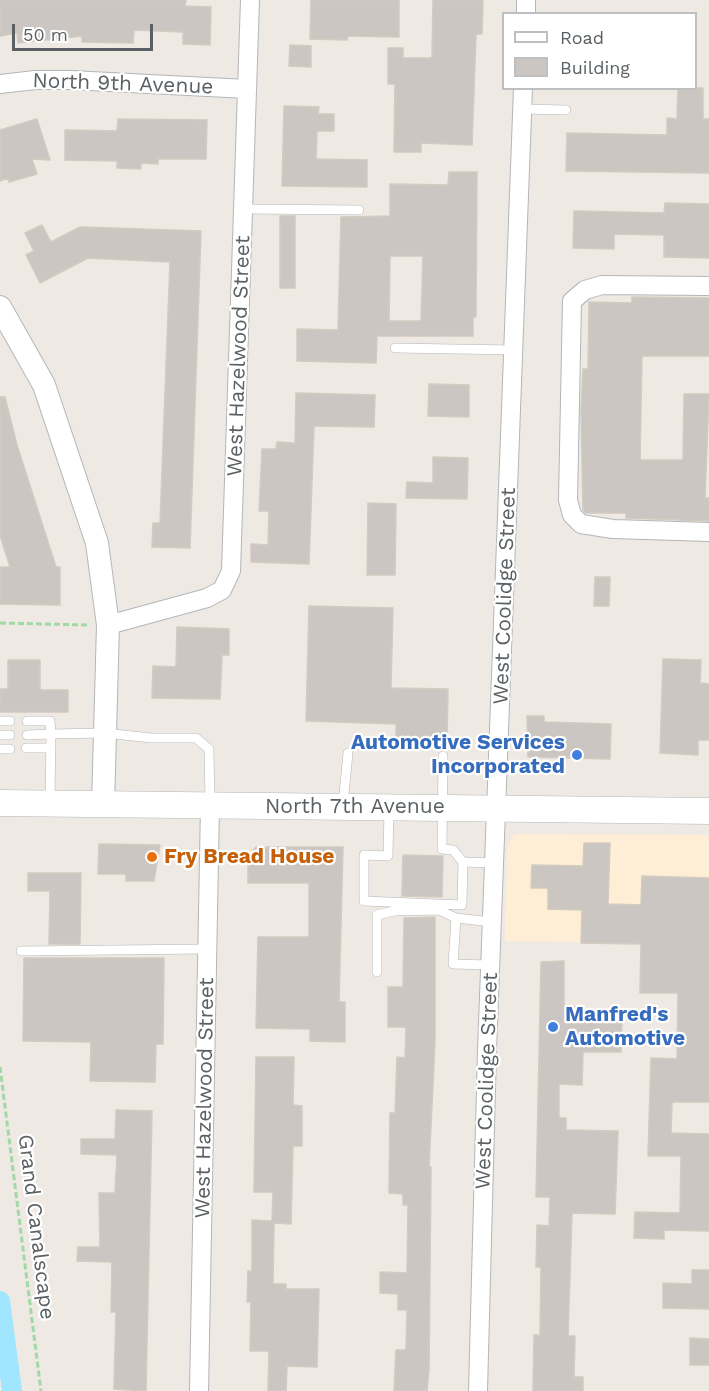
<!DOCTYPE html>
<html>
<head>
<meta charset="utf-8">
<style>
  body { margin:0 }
  #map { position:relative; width:709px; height:1391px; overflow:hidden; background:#eee9e2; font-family:"Work Sans",sans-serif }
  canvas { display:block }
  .legend { position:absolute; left:502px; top:12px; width:195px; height:78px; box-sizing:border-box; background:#fff; border:2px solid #bdbfc1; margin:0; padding:8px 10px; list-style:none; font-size:18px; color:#5a6063 }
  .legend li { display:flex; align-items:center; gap:12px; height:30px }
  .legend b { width:30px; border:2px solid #bdbfc1 }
  .scale { position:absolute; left:12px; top:24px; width:141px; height:27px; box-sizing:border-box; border:3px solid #5a6063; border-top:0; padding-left:8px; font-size:18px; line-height:21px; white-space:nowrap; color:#5a6063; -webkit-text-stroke:4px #fff; paint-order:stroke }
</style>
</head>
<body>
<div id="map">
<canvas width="709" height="1391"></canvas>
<ul class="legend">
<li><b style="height:8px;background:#fff"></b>Road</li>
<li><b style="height:16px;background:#cbc6c1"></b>Building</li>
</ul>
<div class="scale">50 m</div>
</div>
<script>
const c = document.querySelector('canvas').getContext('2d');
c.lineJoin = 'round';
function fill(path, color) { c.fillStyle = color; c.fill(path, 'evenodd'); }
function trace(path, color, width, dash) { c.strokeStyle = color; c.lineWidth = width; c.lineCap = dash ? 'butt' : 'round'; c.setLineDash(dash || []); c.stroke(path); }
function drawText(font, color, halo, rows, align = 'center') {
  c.font = font + ' "Work Sans",sans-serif'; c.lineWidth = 4.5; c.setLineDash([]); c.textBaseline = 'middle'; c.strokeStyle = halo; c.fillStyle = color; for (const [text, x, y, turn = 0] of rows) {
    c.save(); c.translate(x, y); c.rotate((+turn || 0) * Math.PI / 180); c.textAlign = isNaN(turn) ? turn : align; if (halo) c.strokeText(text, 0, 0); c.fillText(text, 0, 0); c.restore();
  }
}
const commercial = new Path2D(`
  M522,834L709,835V944L505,941L507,845L514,835Z`);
const canal = new Path2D(`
  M0,1301L12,1391`);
const building = new Path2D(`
  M0,0H186L185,6L211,7L210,45L183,44V32L134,30L133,43L82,42V36L18,43L17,33L0,36Z
  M311,0H399V37L348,36L347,40L310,39Z
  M433,0H483L482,34H476L472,145L421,143V152H394L395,84H388V48H403V58H432Z
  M290,45L311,46V67L289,66Z
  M678,88H703V119H709V173L566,171L567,133L667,135V118L677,119Z
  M284,106L319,107L318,114H334V131H317L316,159L367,160V187L282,186Z
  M37,119L50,160L32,159L37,174L9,182L8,178L0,181V130Z
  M118,119L207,120L206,159H158V164L141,163V169L117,168V161L65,160V130L117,131Z
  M449,172H477L476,317H473V336H377L376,363L297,361V329L338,330L341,217L390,216V184L448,185ZM390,256H423L421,321H389Z
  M665,203L709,204V258L664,257V235L614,234V249L573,248L574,211L664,213Z
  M280,216H295V288H280Z
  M42,225L51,242L80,227L201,231L190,548L152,547L153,523H160L170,262L88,258L40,283L26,255L34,251L25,233Z
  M632,297L709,298V356H642L640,460H683L684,394H709L705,498H709V521L626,518V513H586L583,510L581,410L583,369H588L589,302L632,303Z
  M429,384L469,385V417L428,416Z
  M296,393L375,395L374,427L314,426L309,564L251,562V544L268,545L269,511H259L262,449H276L277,442L295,443Z
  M0,397H5L17,445L56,567H60V605L0,604V567H10L0,535Z
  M433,457L468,458L467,499L406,498L407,482L433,483Z
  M368,503L396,504L395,575H367Z
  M595,577H610L609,606H594Z
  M309,606L393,608L391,688L448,689L447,740L396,739V724L306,721Z
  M177,627L229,629V655H222L220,699L152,698L153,666L176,667Z
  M663,659L701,660L700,683L709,684V740H698V755L660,753Z
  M8,660H40V690H68V712H0V689H8Z
  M527,716H544V722L611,724L610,759L528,757Z
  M584,843H610L608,904L641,905L642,876L709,878V1102H672L671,1133L709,1134V1231L664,1230V1239L634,1238L635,1212L680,1213L681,1156H648L651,1058L677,1059L678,993H640L641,944L581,943L582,910L548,909V888H531L532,865L583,866Z
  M99,844L160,845L154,881H126V874H98Z
  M256,847H343L339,1002H345V1042L310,1041V1029L256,1028L258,937H309V883H248V856Z
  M403,855L443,856L442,897L402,896Z
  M28,873H81L80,944H49L50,891H28Z
  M435,917V1042L429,1167H431L429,1370L427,1391H394L396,1350H406L407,1310H398V1294L380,1293V1272L407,1273L408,1205H403V1194L389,1193L390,1113H395L397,1057L405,1058L406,1027H388V987H403L404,918Z
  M24,958H164L163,1044H156L155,1082L90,1081L91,1042L23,1041Z
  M564,961V1006L582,1007V1020H622L621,1052H583L582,1085L559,1084V1118H566V1130L618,1131L615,1214L572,1213L568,1336H575L574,1377H583V1391H533L534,1335H540L541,1267H536L537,1225L549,1226L550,1197H536L541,962Z
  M256,1057H294L293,1105L302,1106V1146H293L291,1224L274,1223L273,1284H286V1289H319L317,1367L287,1366L286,1391H268L269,1351H250L251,1302H247L248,1271H252V1220L272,1221L273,1192H254Z
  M116,1110L152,1111L146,1391L114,1389L116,1312H111L112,1262L77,1261L78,1247H100L99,1193H115L117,1155L81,1154V1139H115Z
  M692,1270H709V1309L663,1308V1283L692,1284Z
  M690,1338L709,1339V1365H690Z`);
const path = new Path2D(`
  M0,623L88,625
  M0,1067L41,1391`);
const service = new Path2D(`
  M523,109L566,110
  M244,209L359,210
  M395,348L514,350
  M0,721H10
  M0,735H10
  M27,735L51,734L50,721H27
  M26,748H51
  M0,749H10
  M443,756L442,849L453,850L463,862
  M50,802L51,734L105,733L151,738H196L209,749L210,803
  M343,804L348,753
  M389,808L388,856L364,855V901L462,905L463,862L494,863
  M456,918L453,964L490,965
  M21,951L207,949
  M377,972V915L394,911L439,910L456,918L492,922`);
const minor = new Path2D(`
  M526,14V0
  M0,84L35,80H71L247,89
  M709,286L602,285L585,290L572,301L568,500L572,515L581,524L613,529L709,532
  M108,625L207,598L222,590L231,571L250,0
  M199,1391L210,806
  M478,1391L487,1051L523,88`);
const tertiary = new Path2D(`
  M0,307L44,385L97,543L108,625L103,805`);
const secondary = new Path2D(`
  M0,803L709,811`);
const markers = [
  [577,755,6,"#3f7fe0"],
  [152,857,6,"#e8710a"],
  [553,1027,6,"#3f7fe0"]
];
const streetNames = [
  ["North 9th Avenue",123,84,2],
  ["West Hazelwood Street",239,356,-88],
  ["West Coolidge Street",505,596,-88],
  ["North 7th Avenue",355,807],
  ["West Coolidge Street",487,1081,-88],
  ["West Hazelwood Street",205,1098,-89],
  ["Grand Canalscape",36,1227,83]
];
const shopNames = [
  ["Automotive Services",565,743],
  ["Incorporated",565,767],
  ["Manfred's",565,1015,"left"],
  ["Automotive",565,1039,"left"]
];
const foodNames = [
  ["Fry Bread House",164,857]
];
fill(commercial, '#ffeed6');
trace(canal, '#a1e6ff', 20);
fill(building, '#cbc6c1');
trace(building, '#d3cac0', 1.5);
trace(service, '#b3b6ba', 10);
trace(minor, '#b3b6ba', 20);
trace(tertiary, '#b3b6ba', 24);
trace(secondary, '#b1b7ba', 27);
trace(path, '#a0d9a5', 3, [6, 3]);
trace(service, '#fff', 9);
trace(minor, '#fff', 18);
trace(tertiary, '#fff', 22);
trace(secondary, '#fff', 26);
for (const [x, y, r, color] of markers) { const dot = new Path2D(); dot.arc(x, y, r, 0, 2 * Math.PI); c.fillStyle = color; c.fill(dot); trace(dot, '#fff', 2); }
drawText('21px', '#5a6063', '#fff', streetNames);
drawText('bold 21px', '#366cbe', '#fff', shopNames, 'right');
drawText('bold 21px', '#c56008', '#fff', foodNames, 'left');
</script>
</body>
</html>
